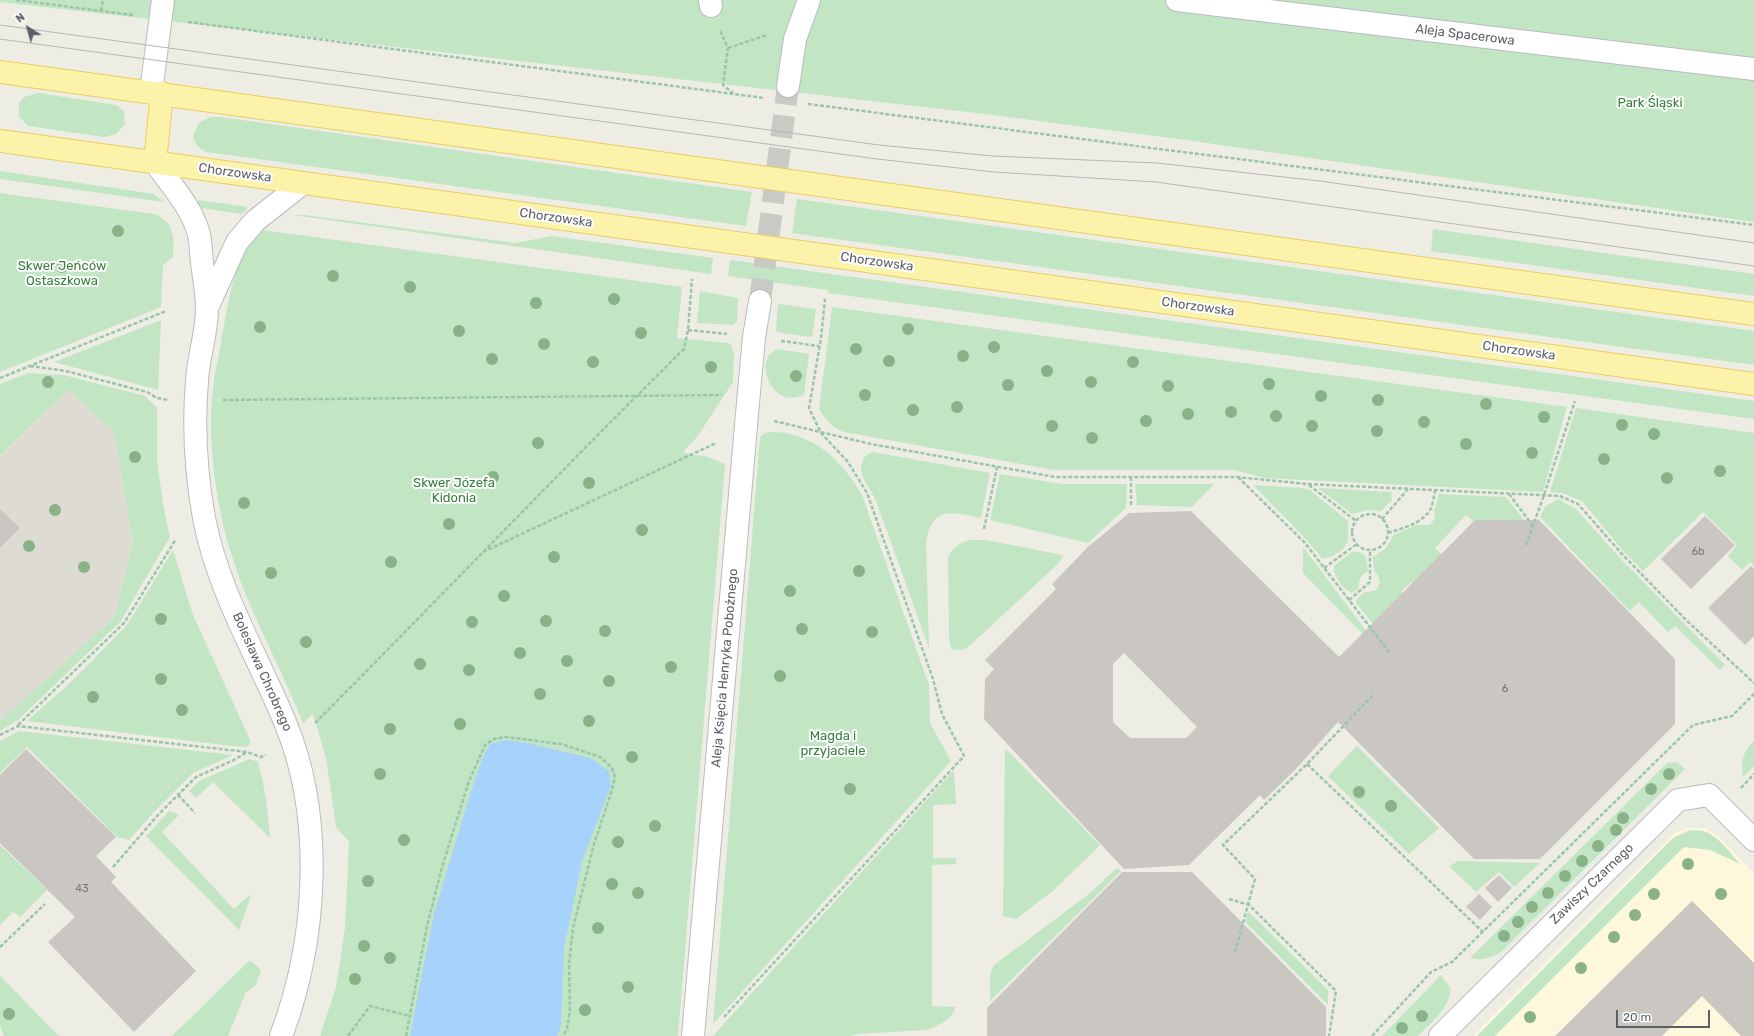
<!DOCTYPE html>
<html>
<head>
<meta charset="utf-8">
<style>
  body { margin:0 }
  #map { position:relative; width:1754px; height:1036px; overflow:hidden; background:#eeede4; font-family:Rubik,sans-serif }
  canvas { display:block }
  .north { position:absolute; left:8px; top:8px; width:40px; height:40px; -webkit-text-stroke:3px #fff; paint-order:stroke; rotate:323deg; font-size:11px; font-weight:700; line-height:16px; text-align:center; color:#5c5f64 }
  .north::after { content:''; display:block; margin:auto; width:14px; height:18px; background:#5c5f64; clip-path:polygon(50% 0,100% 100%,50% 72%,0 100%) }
  .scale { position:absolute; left:1616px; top:1010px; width:94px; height:18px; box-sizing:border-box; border:2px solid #5c5f64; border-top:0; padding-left:5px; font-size:12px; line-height:14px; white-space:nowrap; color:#5c5f64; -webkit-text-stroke:3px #fff; paint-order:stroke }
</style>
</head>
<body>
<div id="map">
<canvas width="1754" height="1036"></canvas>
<div class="north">N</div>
<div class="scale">20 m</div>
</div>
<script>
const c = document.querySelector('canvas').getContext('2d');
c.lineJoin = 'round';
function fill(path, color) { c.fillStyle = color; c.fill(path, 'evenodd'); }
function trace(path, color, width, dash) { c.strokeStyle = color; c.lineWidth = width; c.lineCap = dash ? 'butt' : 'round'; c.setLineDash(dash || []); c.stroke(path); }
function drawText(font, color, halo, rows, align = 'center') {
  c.font = font + ' Rubik,sans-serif'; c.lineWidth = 4; c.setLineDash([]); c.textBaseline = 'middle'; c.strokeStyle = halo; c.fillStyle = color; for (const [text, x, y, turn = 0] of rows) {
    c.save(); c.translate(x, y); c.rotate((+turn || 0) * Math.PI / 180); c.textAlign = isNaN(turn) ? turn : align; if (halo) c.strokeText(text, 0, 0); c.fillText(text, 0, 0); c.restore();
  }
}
const commercial = new Path2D(`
  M1689,828H1706L1720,838L1754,873V1036H1473L1676,832Z`);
const education = new Path2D(`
  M69,390L114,432L133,542L114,618L0,721V457Z`);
const green = new Path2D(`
  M0,0H1754V222L1186,140L977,113L0,2Z
  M38,93L116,105L124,111L125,124L116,134L104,137L28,126L19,116V103L24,97Z
  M210,117H221L752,192L746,226L207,152C199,149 194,143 193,135L199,123Z
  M0,171L154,194L164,202L0,179Z
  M0,193L154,214C175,222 174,237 173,257L163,265L161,307L0,372Z
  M797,199L1754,331V365L792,233Z
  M198,200L247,207V209L241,214L202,208L198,204Z
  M293,215H305L516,243L552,236L713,258L711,274Z
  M1433,229L1754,274V296L1431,251Z
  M262,230L682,287L677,338L728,343L731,345L734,353L733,382L697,437L683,452L693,455L705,456L725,464L678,1036H320L336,987L345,928L349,842L336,827L326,758L313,714L303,723C281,667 250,614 232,556C215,504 206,435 214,380C216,365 220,351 222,336C227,310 231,281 242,257C247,247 255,239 262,230Z
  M730,260L1754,401V419L828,293V290L728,276Z
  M700,291L738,298L737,321L733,325L697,323Z
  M778,304L816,309L812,337L780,333L776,331Z
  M832,307L1567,407L1543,492L1265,478L1234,470H1054L844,432C832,427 826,420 819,409Z
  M161,320L158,390L54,362Z
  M776,349L809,354L804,395C797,397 791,399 785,397C770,392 760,368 769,355C771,353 774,351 776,349Z
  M28,373L64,375L145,396L157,408V460L163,504L170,537L120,622L18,720L0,731V721L114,618L133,542L114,432L69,390L0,456V384Z
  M1576,408L1754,433V566L1750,562L1742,570L1728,556L1737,545L1703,512L1643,571L1624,552L1582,501L1562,493L1550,492Z
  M769,432C812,431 842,460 862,495L929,685L930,723L951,761L713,1024L760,437L763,434Z
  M873,452L990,473L981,518C952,512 932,505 926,542L929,648C911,599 894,550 876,501C872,491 861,479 861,468C862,460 865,454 873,452Z
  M1000,474L1062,484H1127L1126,508L1088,543L990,520Z
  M1135,484H1214L1192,507L1137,505Z
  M1253,485L1303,488L1310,490L1348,521C1348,526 1349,539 1347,543C1344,550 1330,560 1322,558L1303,536Z
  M1318,488L1391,492L1392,500L1381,511L1368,510L1352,514Z
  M1439,494L1506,497L1525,521L1474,522L1466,515L1435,548L1442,555L1414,584L1411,582L1402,591L1404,594L1374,625L1356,603V600L1363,593L1377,590L1380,582L1378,576L1374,571L1373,557L1386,548L1394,535L1417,525H1430C1434,521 1436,516 1434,511Z
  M1558,499L1577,510L1619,557L1725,665L1720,670L1675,626L1668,632L1639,602L1630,611L1540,517L1545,507Z
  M970,540H986L1063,555L1058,564L966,649L959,650L951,649L949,638L948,557C954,547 959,543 970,540Z
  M1303,547L1367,632L1364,635L1303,573Z
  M173,550L193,615L251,742L247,747L232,746L27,721L71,682L127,625Z
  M1352,552C1367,550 1367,560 1368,571C1361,575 1358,580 1359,588L1352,593C1344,590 1332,575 1334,566Z
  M19,731L233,755L193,773L154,812L129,840L117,837L27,747L0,773V741Z
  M1754,741V766L1743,777C1740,761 1743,752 1754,741Z
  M1357,746L1439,828L1409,854L1328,776Z
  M1005,748L1100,845L1054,890L1016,919L1003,916Z
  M250,759L258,762C265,787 268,812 270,838L213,782L196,798L189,791L199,781Z
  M1677,762L1685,769L1502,951C1492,958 1482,961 1470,958L1667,763Z
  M954,770L956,804L933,805V858H956V864L932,865V1006L955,1007C955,1018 936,1027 926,1030L858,1034L849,1036H713Z
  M169,811L179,815L162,832L234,909L249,895L251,896L239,930L146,836Z
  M1690,830C1694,831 1699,830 1703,831C1718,835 1730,853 1740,864L1710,850L1684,847L1495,1036H1477L1673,838Z
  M0,845L47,890L20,917L13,912L0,925Z
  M1459,861L1540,863L1514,887L1499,872L1476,892L1449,866Z
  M1117,868L1121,871L990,1001V975L994,965L1089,894Z
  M1248,911L1328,990V1005L1245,922Z
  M250,960L261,970L256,985L246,992L228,1036H172Z
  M1441,975L1451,989C1448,1010 1432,1022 1418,1036H1382Z
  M0,976L59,1036H4L0,1026Z`);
const water = new Path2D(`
  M506,740L527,743L590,758L609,771L611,785L582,862L564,948L561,1026L557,1036H410L434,914L469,798L482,759L490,744Z`);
const building = new Path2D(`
  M0,509L20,528L0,548Z
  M1191,511L1339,657L1475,520H1539L1675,659V724L1540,859H1474L1338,722L1294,771L1264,800L1260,795L1189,865L1124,869L984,719L985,679L994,669L985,660L1056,589L1052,584L1088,547L1129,513ZM1124,653L1197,727L1186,738H1130L1113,722V664Z
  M1705,516L1735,545L1691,589L1661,559Z
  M1751,566L1754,569V636L1745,645L1708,608Z
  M26,749L116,837L96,856L116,877L111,882L196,971L134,1032L48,942L75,917L0,843V775Z
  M1122,872H1192L1326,1007V1036H987V1008Z
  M1499,875L1512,888L1498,902L1485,888Z
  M1479,894L1492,907L1480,920L1466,907Z
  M1692,901L1754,963V1036H1741L1702,996L1662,1036H1555Z`);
const minorTunnel = new Path2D(`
  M760,301L788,86`);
const path = new Path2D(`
  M16,0L133,15
  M101,11L103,0
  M188,22L764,98
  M720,31L728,48L723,85L733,93
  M728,48L767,35
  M808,104L1754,225
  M688,330L727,334
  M781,341L819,346
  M30,366L66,371L147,392L157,398L168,400
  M0,378L166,311
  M223,400L722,395
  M774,421L871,444L1055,477H1237L1307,484L1560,496L1578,504L1622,554L1685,619L1754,683
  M1131,477V507
  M1238,477L1305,543L1390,653
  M1309,485L1356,521
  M1509,494L1533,526
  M1352 532a18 18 0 1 1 36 0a18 18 0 1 1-36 0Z
  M1382,519L1408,489
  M984,529L997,467
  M1388,533C1403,528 1424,523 1431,508C1433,503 1434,496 1435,490
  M1526,545L1544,495L1575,401
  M483,552L716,443
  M1324,568L1357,544
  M1349,600L1370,582V550
  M315,723C439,599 559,472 684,349L688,330L692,279
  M18,725L124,623L176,539
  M0,735L18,726L247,752L261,757L266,755
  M1307,764L1483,932
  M1741,788L1754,774
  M178,795L195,813
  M113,867L158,815L196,777L234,760L247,752
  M1229,899L1249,905L1336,991L1329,1036
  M0,947L45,904
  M1235,952L1255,879L1223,845L1307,764L1374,694
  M724,1017L964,756L942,714L933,679L867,493L848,462L821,433L809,408L821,338L825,299
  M348,1036L370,1006L410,1016
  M406,1036L427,926L442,867L469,781L485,745L494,739L506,737L561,744L600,757L612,768L615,777L610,796L594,844L573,928L569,964L570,1010L567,1029L563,1036
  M1372,1036L1431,972L1452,962L1693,725L1732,716L1754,694`);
const minor = new Path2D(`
  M710,0L711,6
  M1177,0L1754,69
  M788,86L795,39L809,0
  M151,92L163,0
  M155,162C170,184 190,205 198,231C201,241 201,253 202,263C204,278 207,294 207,309C207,333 198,357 197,381C193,427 196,473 204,518C218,591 257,655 285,722C325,818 317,941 281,1036
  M207,308L237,242L255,221L303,183
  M693,1036L747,414L754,337L760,301
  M1440,1036L1678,800L1709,795L1754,840`);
const major = new Path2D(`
  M0,72L1754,314
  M0,141L1754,384
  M155,162L162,93`);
const tram = new Path2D(`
  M0,25L879,145L993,156L1157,163L1320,181L1754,243
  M0,39L877,159L994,172L1156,182L1754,266`);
const trees = [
  [118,231],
  [62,267],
  [333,276],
  [410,287],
  [614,299],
  [536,303],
  [260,327],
  [908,329],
  [459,331],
  [641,333],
  [544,344],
  [994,347],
  [856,349],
  [963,356],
  [492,359],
  [889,361],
  [593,362],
  [1133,362],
  [711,367],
  [1047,371],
  [796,376],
  [48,382],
  [1091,382],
  [1269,384],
  [1008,385],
  [1168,386],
  [865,395],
  [1321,396],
  [1378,400],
  [1486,404],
  [957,407],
  [913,410],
  [1231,412],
  [1188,414],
  [1276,416],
  [1544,417],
  [1146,421],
  [1424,422],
  [1622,425],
  [1052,426],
  [1312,426],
  [1377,431],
  [1654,434],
  [1092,438],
  [538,443],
  [1466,444],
  [1532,453],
  [135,457],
  [1604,459],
  [1720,471],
  [493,477],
  [1667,478],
  [589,483],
  [244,503],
  [55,510],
  [449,524],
  [642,530],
  [29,546],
  [554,557],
  [391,562],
  [84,567],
  [859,571],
  [271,573],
  [790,591],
  [504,596],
  [161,619],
  [546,621],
  [472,622],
  [802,629],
  [605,631],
  [872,632],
  [306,642],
  [520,653],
  [567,661],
  [420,664],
  [671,667],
  [469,670],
  [780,676],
  [161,679],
  [609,681],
  [540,694],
  [93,697],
  [182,710],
  [589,721],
  [460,724],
  [390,729],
  [632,757],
  [380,774],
  [1669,774],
  [850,789],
  [1651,789],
  [1359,792],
  [1391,806],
  [1623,818],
  [655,826],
  [1616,830],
  [404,840],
  [618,842],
  [1598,846],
  [1582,861],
  [1688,864],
  [1565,876],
  [368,881],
  [612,884],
  [638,893],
  [1548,893],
  [1654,894],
  [1721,894],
  [1532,907],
  [1635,915],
  [1518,922],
  [598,928],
  [1504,936],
  [1614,937],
  [364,946],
  [390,958],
  [1581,968],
  [355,979],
  [628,987],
  [585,1010],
  [9,1014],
  [1422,1016],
  [1530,1017],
  [1402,1028]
];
const numberNames = [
  ["6b",1698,552],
  ["6",1505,689],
  ["43",82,889]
];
const streetNames = [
  ["Aleja Spacerowa",1465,35,7],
  ["Chorzowska",235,173,8],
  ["Chorzowska",556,218,8],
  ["Chorzowska",877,262,8],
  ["Chorzowska",1198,307,8],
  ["Chorzowska",1519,351,8],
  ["Aleja Księcia Henryka Pobożnego",725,668,-85],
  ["Bolesława Chrobrego",262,672,66],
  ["Zawiszy Czarnego",1592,884,-44]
];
const parkNames = [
  ["Park Śląski",1650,103],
  ["Skwer Jeńców",62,266],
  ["Ostaszkowa",62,281],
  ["Skwer Józefa",454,483],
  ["Kidonia",454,498],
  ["Magda i",833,736],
  ["przyjaciele",833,751]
];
fill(commercial, '#fdf7db');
fill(education, '#dedcd2');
fill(green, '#c2e5c4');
fill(water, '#a7d2fc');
fill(building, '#cac7c2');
trace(minorTunnel, '#cacac4', 22, [22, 11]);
trace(minor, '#b9bbc0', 24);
trace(major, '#edcc5f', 24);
trace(path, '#9bc5aa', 2.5, [4, 2]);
trace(minor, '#fff', 22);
trace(major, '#fcf3ab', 22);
trace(tram, '#b5b6b6', 1);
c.fillStyle = '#89b289';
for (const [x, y] of trees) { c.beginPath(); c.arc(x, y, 6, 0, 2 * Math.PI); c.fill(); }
drawText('11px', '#78797c', null, numberNames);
drawText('13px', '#5c5f64', '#fff', streetNames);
drawText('13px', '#37813f', '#fff', parkNames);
</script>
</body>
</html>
